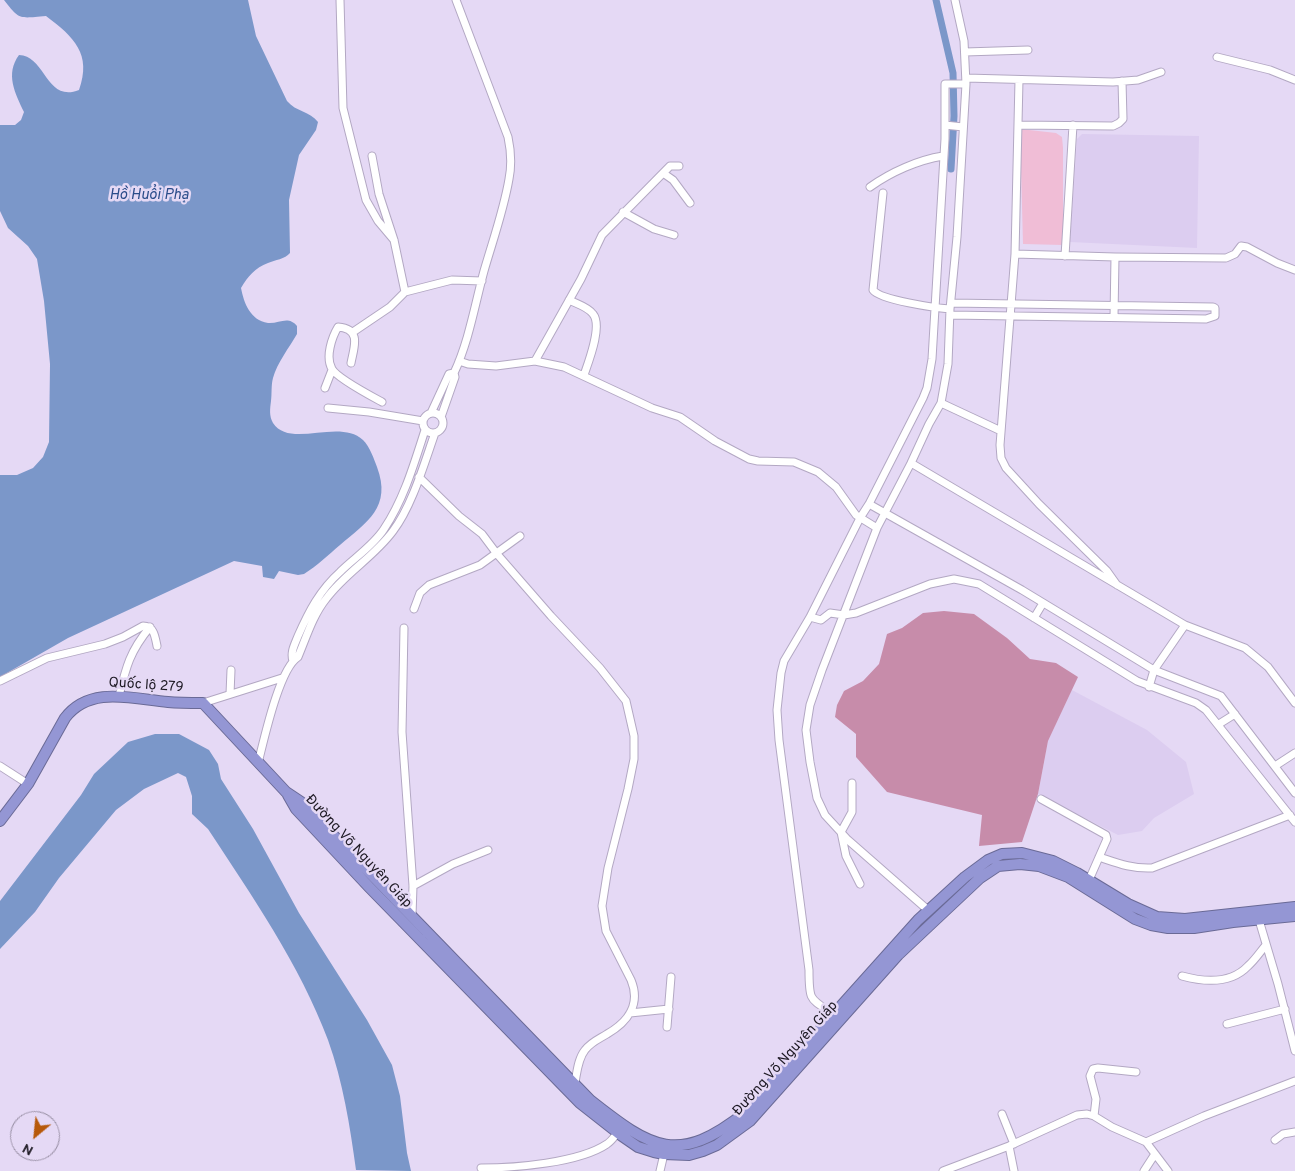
<!DOCTYPE html>
<html>
<head>
<meta charset="utf-8">
<style>
  body { margin:0 }
  #map { position:relative; width:1295px; height:1171px; overflow:hidden; background:#e5d9f5; font-family:Overpass,sans-serif }
  canvas { display:block }
  .north { position:absolute; left:10px; top:1111px; width:50px; height:50px; box-sizing:border-box; background:#e5d9f5; border:1px solid #958ca1; border-radius:50%; rotate:208deg; font-size:14px; font-weight:700; line-height:20px; text-align:center; color:#1d1923 }
  .north::after { content:''; display:block; margin:auto; width:18px; height:22px; background:#b7590a; clip-path:polygon(50% 0,100% 100%,50% 72%,0 100%) }
</style>
</head>
<body>
<div id="map">
<canvas width="1295" height="1171"></canvas>
<div class="north">N</div>
</div>
<script>
const c = document.querySelector('canvas').getContext('2d');
c.lineJoin = 'round';
function fill(path, color) { c.fillStyle = color; c.fill(path, 'evenodd'); }
function trace(path, color, width, dash) { c.strokeStyle = color; c.lineWidth = width; c.lineCap = dash ? 'butt' : 'round'; c.setLineDash(dash || []); c.stroke(path); }
function drawText(font, color, halo, rows, align = 'center') {
  c.font = font + ' Overpass,sans-serif'; c.lineWidth = 5; c.setLineDash([]); c.textBaseline = 'middle'; c.strokeStyle = halo; c.fillStyle = color; for (const [text, x, y, turn = 0] of rows) {
    c.save(); c.translate(x, y); c.rotate((+turn || 0) * Math.PI / 180); c.textAlign = isNaN(turn) ? turn : align; if (halo) c.strokeText(text, 0, 0); c.fillText(text, 0, 0); c.restore();
  }
}
const built = new Path2D(`
  M1082,134L1199,136L1197,248L1070,242L1077,139Z
  M1072,690L1147,730L1186,762L1194,794L1154,818L1142,831L1118,835L1038,794L1048,741Z`);
const green = new Path2D(`
  M1020,129L1056,133L1062,137L1063,148V245L1023,244Z`);
const forest = new Path2D(`
  M944,611L974,614L1007,638L1030,659L1056,663L1078,677L1048,741L1038,794L1022,842L979,846L982,815L887,792L856,757V734L835,717L837,705L844,691L863,681L879,664L887,634L902,628L923,613Z`);
const water = new Path2D(`
  M4,0H248L256,36L287,101C296,112 310,111 318,122L316,130L299,155L289,200L290,253C285,259 275,260 268,263C255,268 248,276 241,288C244,303 250,320 268,323C279,324 288,315 297,326V334C289,348 277,363 273,378C271,385 272,394 271,401C270,409 269,416 273,423C290,449 339,418 363,440C370,447 374,459 377,467C392,507 367,522 340,545C328,555 317,566 304,574L298,575L279,571L274,579L263,577L262,566L234,561L68,638L0,677V475H17L33,468L43,457L49,442L50,364L44,301L37,259L28,246L8,228L0,211V125H15L21,120L24,112C15,93 5,74 19,55C46,56 46,103 79,90C92,54 74,37 46,16C20,18 20,21 4,0Z
  M155,734H179L209,750L218,764L221,779L253,829L299,913L367,1020L392,1065L400,1096L407,1153L411,1171L356,1170C350,1126 343,1082 328,1040C300,965 252,896 208,829L192,814V796L186,777L178,773L144,789L116,810L59,878L35,912L0,949V901L81,795L94,774L128,742Z`);
const canal = new Path2D(`
  M936,0L953,73L954,116L951,169`);
const minor = new Path2D(`
  M340,0L343,108L366,200L378,221L394,240
  M965,52L1028,50
  M1217,57L1270,70L1295,80
  M966,78L1113,82L1138,80L1161,72
  M1019,80L1015,254L1000,445L1001,458L1006,468L1039,504L1107,571L1117,585
  M945,125L963,127
  M1018,125L1113,126L1119,123L1123,119L1122,81
  M372,156L379,194L394,240L405,292
  M663,173L673,180L690,203
  M870,187C891,172 918,160 943,156
  M883,193L873,290C880,300 936,308 950,309
  M623,212L654,229L674,235
  M1015,254L1115,257L1226,258L1235,254L1241,246L1247,247L1277,263L1295,270
  M1065,256L1073,125
  M569,300C577,304 588,307 593,314C603,326 588,363 584,375
  M950,315L1206,319L1215,316V308L1213,307L951,303
  M1114,317L1115,257
  M353,332L390,307L405,292L452,280L482,281
  M459,361L468,364L496,366L535,361L564,367L652,408L680,417L715,441L749,459L758,461L794,462L818,472L836,487L856,515L877,528
  M535,361L581,279L602,235L670,166H679
  M351,363C354,347 362,329 338,327C332,337 325,357 332,369C337,378 371,396 382,402
  M325,388L332,370
  M941,403L1001,431
  M328,408L369,412L423,421
  M423 423a10 10 0 1 1 20 0a10 10 0 1 1-20 0Z
  M431,413L449,374L454,373
  M441,417L455,377L454,373C469,341 475,304 484,271C493,240 504,209 509,179C512,164 511,151 508,137L456,0
  M911,463L1185,625L1245,648L1268,667L1295,703
  M419,477L459,516L482,534L497,554L551,616L600,668L626,701L634,736V759L628,789L608,868L602,906L606,931L631,980C641,1004 628,1022 607,1034C599,1039 591,1042 585,1050C577,1060 577,1075 574,1087
  M869,504L1022,590L1154,670L1221,696L1295,793
  M414,609L420,593L429,585L480,565L520,536
  M810,617L821,620L830,613L844,615L856,613L930,584L954,579L979,584L1137,681L1196,703L1206,710L1295,822
  M1034,618L1043,603
  M404,628L402,732L413,886L412,916
  M293,661C290,652 295,644 298,636C309,611 320,590 340,572C354,558 373,546 384,529C404,499 414,464 425,430
  M0,681L47,658L105,644L123,637L143,626C154,626 155,636 157,646
  M1149,687L1154,670L1185,625
  M230,694L231,670
  M119,696C126,667 130,651 150,627
  M203,703L282,678
  M1219,724L1235,714
  M258,763C264,740 279,669 298,657C306,638 313,615 326,599C345,573 374,557 393,531C412,506 424,464 435,433
  M0,766L28,784
  M1275,766L1295,753
  M852,783V812L841,832L846,856L860,884
  M1041,799L1106,835L1107,839L1089,880
  M1099,857C1117,863 1132,869 1152,868L1290,815
  M413,886L453,864L488,850
  M929,911L848,840L825,815L817,798L810,762L806,730L810,705L822,670L877,528L911,463L929,424L941,403L948,364L950,309L957,237L966,84L964,41L955,0
  M1259,920L1278,984L1295,1051
  M1182,976C1204,982 1231,984 1248,966C1255,960 1260,952 1266,945
  M630,1013L669,1009
  M836,1016C810,998 809,1003 809,970L779,740L777,710L781,673L784,661L810,617L860,518L869,504L923,398L927,388L932,359L945,139V84H966
  M1227,1024L1285,1009
  M667,1027L671,977
  M1002,1114L1014,1144
  M1094,1116L1096,1099L1090,1076L1093,1069L1098,1068L1136,1072
  M1275,1140L1283,1134L1295,1132
  M1009,1146L1014,1171
  M481,1168C514,1168 579,1163 607,1144C612,1141 616,1134 620,1130
  M660,1171L664,1154
  M943,1171L1009,1146L1077,1115L1087,1114L1094,1116L1112,1127L1146,1142
  M1144,1171L1155,1154
  M1168,1171L1146,1142L1204,1116L1295,1081`);
const highway = new Path2D(`
  M288,795L296,809L369,887L580,1103L622,1136L638,1147L654,1152L664,1154L689,1155L703,1151L717,1145L750,1121L898,955L980,878L998,866L1020,864L1039,866L1068,877L1135,919L1151,925L1168,928H1194L1233,922L1295,916
  M0,821L28,784L65,718C90,685 133,699 168,702C179,703 191,703 203,703L286,792L301,802L590,1100C652,1149 678,1166 746,1112L918,920L965,877L988,860L1002,854L1022,853L1053,861L1077,873L1128,904L1157,917L1185,919L1295,907`);
const streetNames = [
  ["Quốc lộ 279",146,686,4],
  ["Đường Võ Nguyên Giáp",358,852,47],
  ["Đường Võ Nguyên Giáp",786,1059,-48]
];
const waterNames = [
  ["Hồ Huổi Phạ",149,196]
];
fill(built, '#dccdf0');
fill(green, '#f0bdd6');
fill(forest, '#c78caa');
fill(water, '#7b97c9');
trace(canal, '#7b97c9', 7);
trace(minor, '#b3a8c3', 9);
trace(highway, '#6a6a96', 12);
trace(minor, '#fff', 7);
trace(highway, '#9496d4', 10);
drawText('14px', '#1d1923', '#e5d9f5', streetNames);
drawText('italic 15px', '#2a4c8a', '#e5d9f5', waterNames);
</script>
</body>
</html>
